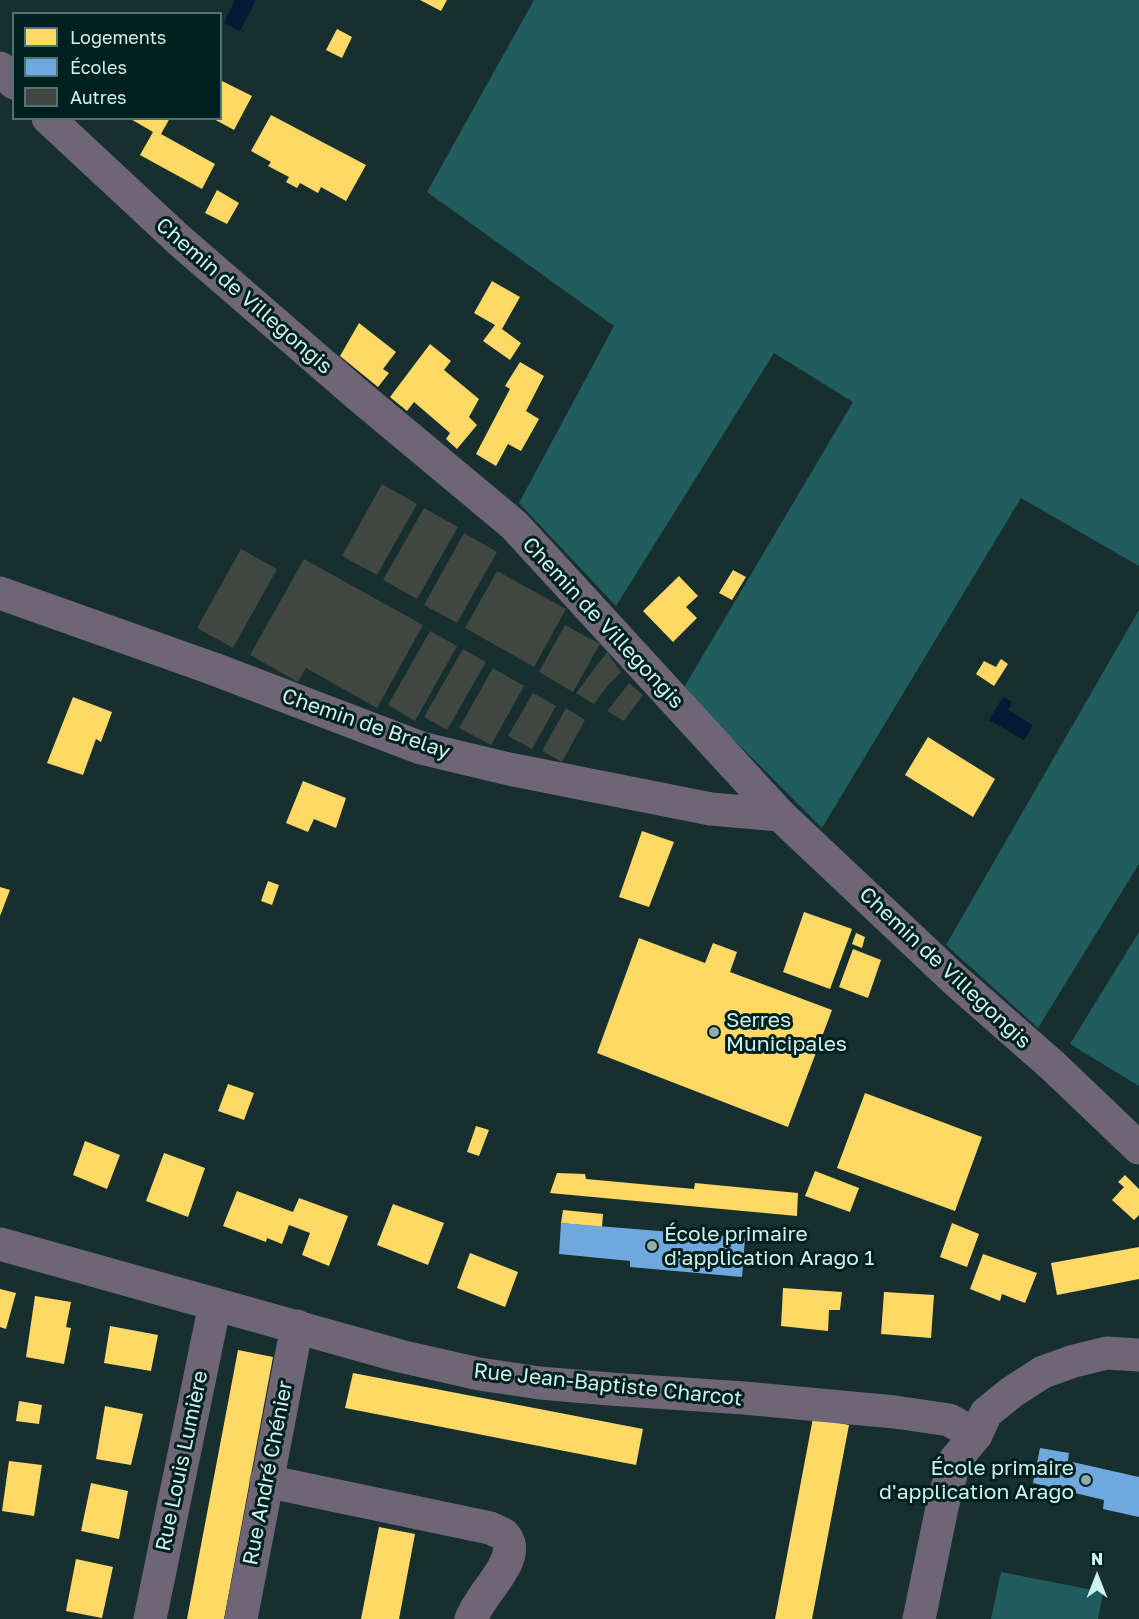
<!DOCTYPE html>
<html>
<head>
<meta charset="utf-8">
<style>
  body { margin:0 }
  #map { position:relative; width:1139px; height:1619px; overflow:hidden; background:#172f2f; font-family:"Golos Text",sans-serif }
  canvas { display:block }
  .legend { position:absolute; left:12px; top:12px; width:210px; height:108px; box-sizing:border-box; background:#001f1f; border:2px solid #527373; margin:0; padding:8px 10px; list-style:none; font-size:18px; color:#ccf2f0 }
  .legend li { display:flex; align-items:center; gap:12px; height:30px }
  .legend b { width:30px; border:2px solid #527373 }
  .north { position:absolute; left:1067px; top:1547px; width:60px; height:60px; -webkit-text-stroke:4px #001f1f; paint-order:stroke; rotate:0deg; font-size:16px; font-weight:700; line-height:24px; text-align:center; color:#ccf2f0 }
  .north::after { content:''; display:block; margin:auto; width:21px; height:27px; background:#ccf2f0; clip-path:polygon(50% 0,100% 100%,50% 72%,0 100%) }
</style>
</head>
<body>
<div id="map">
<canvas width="1139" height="1619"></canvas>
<ul class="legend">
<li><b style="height:16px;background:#ffd966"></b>Logements</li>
<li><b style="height:16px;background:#6fa8dc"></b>Écoles</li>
<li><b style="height:16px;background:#3f4740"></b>Autres</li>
</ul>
<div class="north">N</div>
</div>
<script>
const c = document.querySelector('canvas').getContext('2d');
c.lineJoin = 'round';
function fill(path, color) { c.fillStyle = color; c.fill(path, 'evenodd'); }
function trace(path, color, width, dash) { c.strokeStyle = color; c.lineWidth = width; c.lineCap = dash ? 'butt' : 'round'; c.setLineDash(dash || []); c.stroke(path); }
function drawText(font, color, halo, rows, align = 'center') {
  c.font = font + ' "Golos Text",sans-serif'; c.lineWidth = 6; c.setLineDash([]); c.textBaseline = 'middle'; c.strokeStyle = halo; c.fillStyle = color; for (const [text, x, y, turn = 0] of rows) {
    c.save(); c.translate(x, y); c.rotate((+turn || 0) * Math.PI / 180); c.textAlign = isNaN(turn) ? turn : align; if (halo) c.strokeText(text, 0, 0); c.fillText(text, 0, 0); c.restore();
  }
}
const green = new Path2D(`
  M534,0H1139V566L1021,498L822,828L683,689L853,402L774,353L616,606L519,503L614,326L427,192Z
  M1139,610V864L1038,1028L946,945Z
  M1139,932V1086L1070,1044Z
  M1001,1572L1103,1592L1098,1619H991Z`);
const water = new Path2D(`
  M235,0H256L240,31L224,23Z
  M1003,697L1012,702L1008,710L1033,725L1024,740L989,720Z`);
const homes = new Path2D(`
  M420,0H447L441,11Z
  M337,29L352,37L342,58L326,50Z
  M220,80L252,96L234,130L212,118H220Z
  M271,115L366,165L346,201L321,187L318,193L300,183L297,188L286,182L289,177L268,166L271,162L251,151Z
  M129,118H170L161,134L215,164L202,189L140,155L153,132Z
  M217,190L239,203L227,224L205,213Z
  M492,281L520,297L502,329L521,343L510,360L483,341L495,325L474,313Z
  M359,323L396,352L383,369L389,373L378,387L340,356Z
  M430,344L451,361L444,370L479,399L469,417L477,425L457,449L446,439L450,433L414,402L407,411L390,397Z
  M520,362L544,376L526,411L539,419L521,451L508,444L496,466L476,454L510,389L505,386Z
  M733,570L746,577L732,600L719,593Z
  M679,576L698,596L686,607L697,618L673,642L643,611Z
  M1001,659L1008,664L994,686L976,674L984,661L996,667Z
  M73,697L112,712L101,742L96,739L83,775L47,763Z
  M928,737L995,779L973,817L905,775Z
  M303,781L346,798L336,828L314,819L308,832L286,823Z
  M642,831L674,842L649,907L619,897Z
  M268,881L279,885L272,905L261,901Z
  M0,887L10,890L0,916Z
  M804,912L852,929L830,989L783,972Z
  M856,933L865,937L862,948L852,944Z
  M639,938L705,963L713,943L737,952L730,972L832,1010L788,1127L597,1053Z
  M853,949L881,960L868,998L839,987Z
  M228,1084L254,1093L244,1120L218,1111Z
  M865,1093L982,1137L955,1211L837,1168Z
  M476,1126L489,1130L479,1156L467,1152Z
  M85,1141L120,1155L107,1189L73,1175Z
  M164,1153L205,1168L188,1217L146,1201Z
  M815,1171L859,1188L850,1212L805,1196Z
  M557,1173L585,1174L586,1179L694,1189L695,1183L798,1193L797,1216L550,1193Z
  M1125,1175L1139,1189V1215L1134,1220L1112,1200L1124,1187L1118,1182Z
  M237,1191L293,1212L299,1198L348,1216L329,1266L302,1255L310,1233L289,1225L282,1244L267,1238L266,1242L223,1226Z
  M393,1204L444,1223L428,1265L377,1245Z
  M563,1210L603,1214L602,1227L561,1223Z
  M952,1223L979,1234L967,1267L940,1257Z
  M1139,1247V1279L1057,1295L1051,1263Z
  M470,1253L518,1272L505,1307L457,1288Z
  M983,1254L1037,1273L1025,1303L1002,1294L1000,1301L970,1289Z
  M783,1288L842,1292L840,1310H829L828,1331L781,1326Z
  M0,1289L16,1293L6,1329L0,1327Z
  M884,1292L934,1295L931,1338L881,1334Z
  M35,1296L71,1302L66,1327L71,1328L64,1364L26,1357Z
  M110,1326L158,1335L151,1371L104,1363Z
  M238,1350L273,1357L224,1619H187Z
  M353,1373L643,1429L636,1465L345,1408Z
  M19,1401L42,1405L39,1424L16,1421Z
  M105,1406L143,1414L131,1465L96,1459Z
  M813,1418L849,1425L812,1619H775Z
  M9,1461L42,1465L34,1516L2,1511Z
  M91,1483L128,1491L119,1539L81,1531Z
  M379,1527L415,1534L399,1619H361Z
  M76,1559L113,1567L102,1618L66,1611Z`);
const schools = new Path2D(`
  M561,1223L745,1238L742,1277L630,1267V1261L559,1254Z
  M1040,1448L1069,1453L1068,1461L1139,1477V1517L1103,1509L1104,1500L1033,1483Z`);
const building = new Path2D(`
  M382,484L417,504L377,575L342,556Z
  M424,508L458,527L417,599L383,580Z
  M464,533L497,552L457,623L424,605Z
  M241,549L277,569L233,648L197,628Z
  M304,559L423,625L377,708L306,668L298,682L250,655Z
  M497,571L566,609L534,667L465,628Z
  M565,625L600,644L573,692L539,672Z
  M430,631L457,646L415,721L388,705Z
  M463,649L486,662L447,730L424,717Z
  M607,652L621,672L608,685L594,704L576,693Z
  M493,668L524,686L491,745L459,728Z
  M629,683L643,695L624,721L607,711Z
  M533,693L556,706L532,749L508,736Z
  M566,708L585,720L562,762L542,751Z`);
const minor = new Path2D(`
  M0,68L14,83
  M48,118L179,240L358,395L514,525L780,815L954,979L1053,1066L1139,1148
  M0,593L214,669L421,748L509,769L711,809L780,815
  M0,1244L400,1356L479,1374L540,1383L610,1389L744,1398L895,1412L949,1420L976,1435
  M266,1481L490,1528C494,1530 500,1532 503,1534C523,1552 492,1583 483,1598C478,1605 474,1612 471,1619
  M150,1619L215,1304
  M241,1619L297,1326
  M919,1619L943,1503L955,1460L976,1435L986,1413L1012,1392L1043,1372L1074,1361L1107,1353L1139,1355`);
const markers = [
  [714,1032,6,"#8daeac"],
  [652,1246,6,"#8daeac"],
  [1086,1480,6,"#8daeac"]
];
const streetNames = [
  ["Chemin de Villegongis",244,296,41],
  ["Chemin de Villegongis",603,623,47],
  ["Chemin de Brelay",366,724,19],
  ["Chemin de Villegongis",945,968,43],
  ["Rue Jean-Baptiste Charcot",608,1385,6],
  ["Rue Louis Lumière",182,1461,-78],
  ["Rue André Chénier",268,1473,-79]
];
const poiNames = [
  ["Serres",726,1020],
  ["Municipales",726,1044],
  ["École primaire",664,1234],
  ["d'application Arago 1",664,1258],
  ["École primaire",1074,1468,"right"],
  ["d'application Arago",1074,1492,"right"]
];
fill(green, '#215d5c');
fill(water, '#021a34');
fill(homes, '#ffd966');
fill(schools, '#6fa8dc');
fill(building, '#3f4740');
trace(minor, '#6e6677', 33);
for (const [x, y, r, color] of markers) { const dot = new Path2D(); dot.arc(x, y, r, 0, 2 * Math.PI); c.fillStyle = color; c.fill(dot); trace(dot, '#001f1f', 2); }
drawText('21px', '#ccf2f0', '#001f1f', streetNames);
drawText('21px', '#ccf2f0', '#001f1f', poiNames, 'left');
</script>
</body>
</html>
